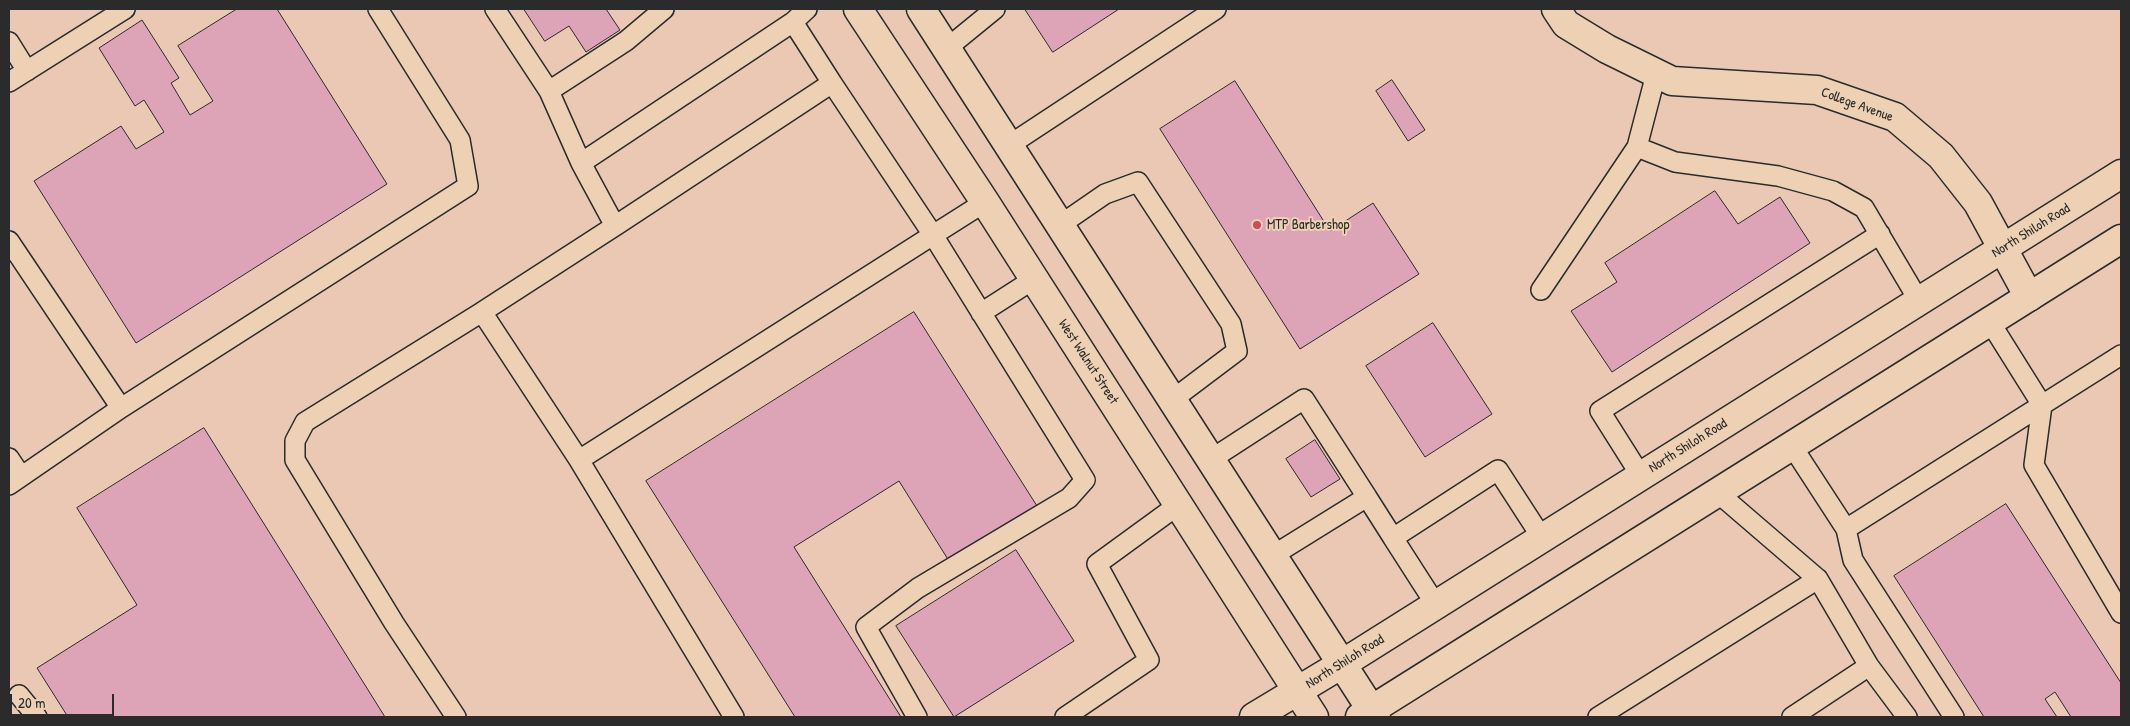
<!DOCTYPE html>
<html>
<head>
<meta charset="utf-8">
<style>
  body { margin:0 }
  #map { position:relative; width:2130px; height:726px; overflow:hidden; background:#eac8b4; font-family:"Patrick Hand",sans-serif }
  canvas { display:block }
  .frame { position:absolute; inset:0; border:10px solid #2b2b2b; pointer-events:none }
  .scale { position:absolute; left:10px; top:694px; width:104px; height:22px; box-sizing:border-box; border:2px solid #2b2b2b; border-top:0; padding-left:6px; font-size:15px; line-height:18px; white-space:nowrap; color:#2b2b2b; -webkit-text-stroke:4px #eed1b4; paint-order:stroke }
</style>
</head>
<body>
<div id="map">
<canvas width="2130" height="726"></canvas>
<div class="frame"></div>
<div class="scale">20 m</div>
</div>
<script>
const c = document.querySelector('canvas').getContext('2d');
c.lineJoin = 'round';
function fill(path, color) { c.fillStyle = color; c.fill(path, 'evenodd'); }
function trace(path, color, width, dash) { c.strokeStyle = color; c.lineWidth = width; c.lineCap = dash ? 'butt' : 'round'; c.setLineDash(dash || []); c.stroke(path); }
function drawText(font, color, halo, rows, align = 'center') {
  c.font = font + ' "Patrick Hand",sans-serif'; c.lineWidth = 4; c.setLineDash([]); c.textBaseline = 'middle'; c.strokeStyle = halo; c.fillStyle = color; for (const [text, x, y, turn = 0] of rows) {
    c.save(); c.translate(x, y); c.rotate((+turn || 0) * Math.PI / 180); c.textAlign = isNaN(turn) ? turn : align; if (halo) c.strokeText(text, 0, 0); c.fillText(text, 0, 0); c.restore();
  }
}
const building = new Path2D(`
  M237,9H277L387,184L136,343L34,181L121,126L136,149L164,132L144,100L135,106L99,48L142,20L179,78L171,83L190,115L213,101L178,46Z
  M524,9H606L620,30L586,52L569,26L545,41Z
  M1025,9H1119L1053,52Z
  M1392,80L1425,130L1408,141L1376,91Z
  M1235,81L1330,231L1373,203L1419,274L1300,349L1160,129Z
  M1715,191L1738,224L1780,197L1810,243L1612,372L1571,311L1617,282L1605,263Z
  M914,312L1037,506L949,561L899,481L794,547L901,717H795L646,481Z
  M1433,323L1492,414L1425,457L1366,366Z
  M204,428L385,717H68L37,668L137,605L77,508Z
  M1315,440L1340,479L1311,497L1286,459Z
  M2006,504L2121,683V717H2071L2055,692L2045,699L2057,717H1984L1894,576Z
  M1016,550L1074,641L954,717L896,626Z`);
const service = new Path2D(`
  M495,9L549,91L581,163L615,226L482,312L579,460L734,717
  M9,42L27,71
  M946,49L995,9
  M9,82L125,9
  M549,91L626,41L664,9
  M1008,146L1216,9
  M1637,147L1675,162L1778,176L1833,191L1864,208L1919,301
  M581,163L793,22L807,9
  M1060,225L1105,194L1138,182L1231,324L1237,351L1172,400
  M615,226L832,83L793,22
  M9,241L121,408L468,186L460,140L378,9
  M1541,290L1637,147L1656,74
  M981,313L1034,279
  M1990,322L2042,405L2034,465L2121,613
  M1792,446L1846,529L1853,560L1954,717
  M9,458L21,476
  M579,460L933,235L832,83
  M1210,460L1304,399L1367,497
  M1641,476L1600,411L1880,234
  M9,485L121,408
  M1846,529L2121,355
  M1272,556L1367,497L1393,538
  M1818,579L1869,666L1907,717
  M1436,605L1393,538L1498,470L1542,538
  M19,695L37,717
  M456,717L394,623L295,460V441L305,422L482,312
  M917,717L866,627L918,588L1069,498L1085,480L933,235L985,202
  M1065,717L1149,660L1097,564L1178,505
  M1598,717L1818,579L1718,493
  M1792,717L1869,666`);
const minor = new Path2D(`
  M1556,9L1566,24L1607,49L1672,81L1817,90L1895,117L1941,156L1978,203L2029,297`);
const secondary = new Path2D(`
  M858,9L985,202L1314,717
  M921,9L1376,717
  M1254,717L1342,664L2121,174
  M1360,717L2121,239`);
const markers = [
  [1257,225,5,"#d1495b"]
];
const streetNames = [
  ["College Avenue",1857,105,20],
  ["North Shiloh Road",2031,231,-32],
  ["West Walnut Street",1088,362,57],
  ["North Shiloh Road",1688,446,-32],
  ["North Shiloh Road",1345,662,-32]
];
const poiNames = [
  ["MTP Barbershop",1267,225]
];
fill(building, '#dca4b6');
trace(building, '#2b2b2b', 1);
trace(service, '#2b2b2b', 22);
trace(minor, '#2b2b2b', 31);
trace(secondary, '#2b2b2b', 31);
trace(service, '#eed1b4', 19);
trace(minor, '#eed1b4', 28);
trace(secondary, '#eed1b4', 28);
for (const [x, y, r, color] of markers) { const dot = new Path2D(); dot.arc(x, y, r, 0, 2 * Math.PI); c.fillStyle = color; c.fill(dot); trace(dot, '#eed1b4', 2); }
drawText('14px', '#2b2b2b', '#eed1b4', streetNames);
drawText('14px', '#2b2b2b', '#eed1b4', poiNames, 'left');
</script>
</body>
</html>
